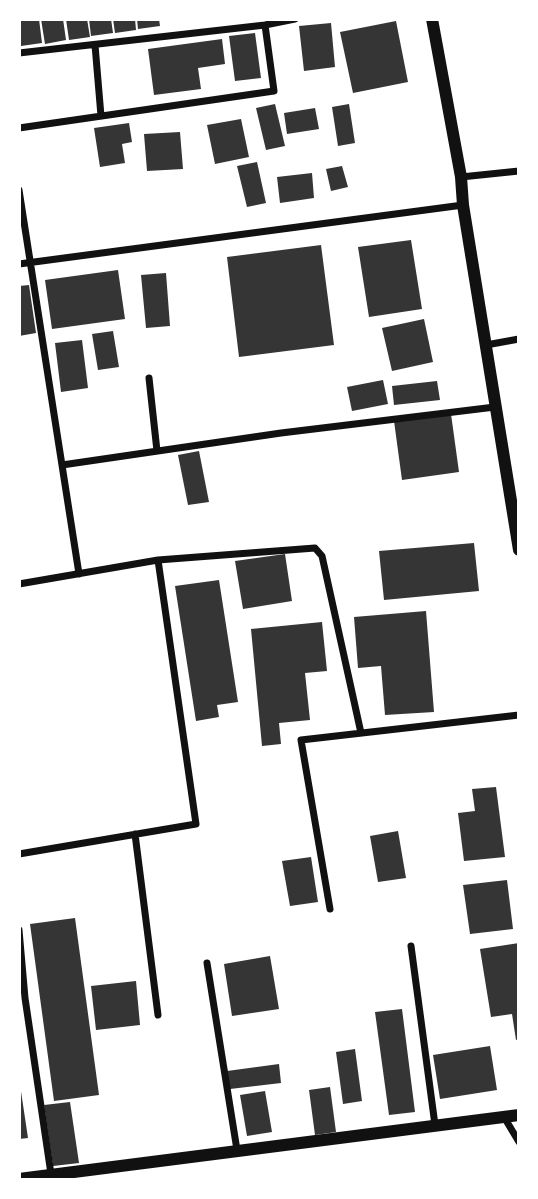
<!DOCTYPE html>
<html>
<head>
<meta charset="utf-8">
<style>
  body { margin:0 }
  #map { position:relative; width:538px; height:1199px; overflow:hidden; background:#fff; font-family:Montserrat,sans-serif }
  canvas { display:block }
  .frame { position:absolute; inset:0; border:21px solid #fff; pointer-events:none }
</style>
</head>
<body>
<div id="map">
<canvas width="538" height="1199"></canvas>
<div class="frame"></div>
</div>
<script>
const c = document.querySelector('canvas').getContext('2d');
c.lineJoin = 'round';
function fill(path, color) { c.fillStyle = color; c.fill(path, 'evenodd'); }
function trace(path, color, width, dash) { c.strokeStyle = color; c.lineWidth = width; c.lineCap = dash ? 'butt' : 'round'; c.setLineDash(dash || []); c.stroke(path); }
const building = new Path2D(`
  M19,19H39L42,43L21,46Z
  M41,19H63L66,40L45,44Z
  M66,19H87L90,37L69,40Z
  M89,19H111L113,33L91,36Z
  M113,19H135L136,30L115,33Z
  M137,19H159L160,26L138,29Z
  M396,21L408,82L353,93L340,32Z
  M331,23L335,67L304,71L299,26Z
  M255,33L261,78L235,81L229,36Z
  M222,39L225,64L198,68L201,89L154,95L148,49Z
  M275,104L285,146L266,150L256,108Z
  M349,104L355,143L338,146L332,107Z
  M315,108L319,129L287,134L284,113Z
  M241,119L249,157L215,164L207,125Z
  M129,123L132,142L122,144L125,163L100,167L94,128Z
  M180,132L183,169L147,171L144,134Z
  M257,162L266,203L247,207L237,166Z
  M342,166L348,187L331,191L326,169Z
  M312,173L314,198L280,203L277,177Z
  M411,240L422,309L369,317L358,247Z
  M321,245L334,345L239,357L227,257Z
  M118,270L125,319L52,329L45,280Z
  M166,273L170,326L146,328L141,275Z
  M29,285L36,333L19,336V286Z
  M424,319L433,362L392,371L382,328Z
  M113,331L119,367L98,370L92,334Z
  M82,340L88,388L61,392L55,343Z
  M383,380L388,404L352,411L347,387Z
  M437,381L440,400L394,405L392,386Z
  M451,414L459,472L402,480L394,421Z
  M199,451L209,502L188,505L178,455Z
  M474,543L479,591L384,600L379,551Z
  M285,554L292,601L243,609L235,561Z
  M219,580L238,702L217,705L219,717L196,721L175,586Z
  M426,611L434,712L385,715L381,666L358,668L354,617Z
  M322,622L327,671L305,673L310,720L279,723L281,744L262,746L251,629Z
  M496,787L505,857L464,861L458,813L475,811L472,789Z
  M398,831L406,878L378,882L370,836Z
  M311,857L318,902L290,906L282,861Z
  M507,880L513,929L470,934L463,885Z
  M75,918L99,1095L54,1101L30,924Z
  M519,943V1039L516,1040L512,1014L491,1017L480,949Z
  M270,956L279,1009L232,1016L224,964Z
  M136,981L140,1025L96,1030L91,986Z
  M402,1009L415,1112L389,1115L375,1012Z
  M490,1046L497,1090L440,1099L433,1055Z
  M355,1049L362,1101L343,1104L336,1052Z
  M279,1064L281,1083L230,1089L227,1071Z
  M19,1078L28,1138L19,1139Z
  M330,1087L336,1132L315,1135L309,1090Z
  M265,1091L272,1132L247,1136L240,1095Z
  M70,1102L79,1163L53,1166L44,1105Z`);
const minor = new Path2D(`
  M95,45L101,116
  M19,53L265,25L295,19
  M19,128L274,91L265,25
  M461,177L519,171
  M19,190L79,574
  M19,264L463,205
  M486,345L519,339
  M149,378L157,451
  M62,465L281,433L495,407
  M19,584L158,560L315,548L322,556L361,733
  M135,834L158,1015
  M19,854L196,824L158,560
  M330,909L301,740L519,715
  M19,930L25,998L51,1174
  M411,946L435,1125
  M207,963L237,1150
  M504,1117L519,1142`);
const tertiary = new Path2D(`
  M432,19L461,177L463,205L519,550
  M19,1179L519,1115`);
fill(building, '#353535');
trace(minor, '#111', 7);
trace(tertiary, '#111', 12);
</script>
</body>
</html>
